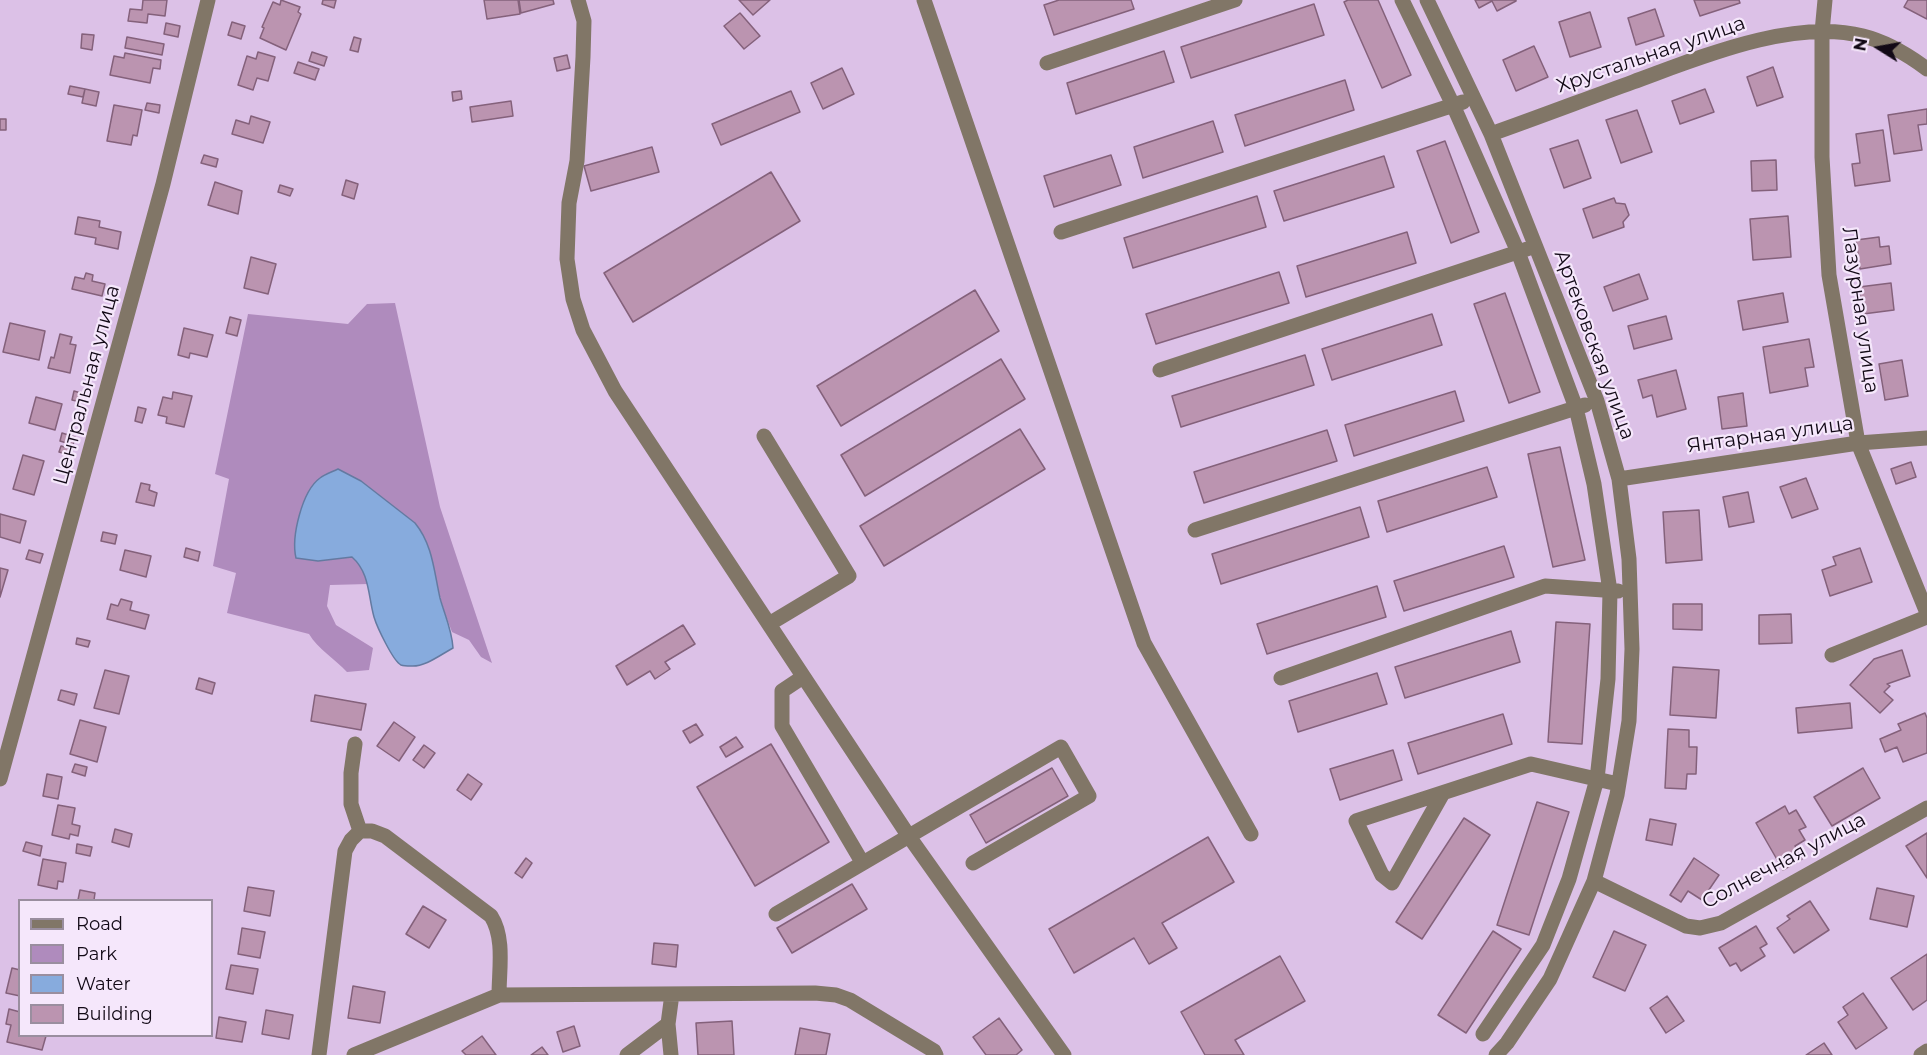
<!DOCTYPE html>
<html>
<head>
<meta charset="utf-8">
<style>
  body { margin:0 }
  #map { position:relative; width:1927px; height:1055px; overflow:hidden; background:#dcc1e7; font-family:Montserrat,sans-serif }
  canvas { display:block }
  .legend { position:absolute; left:18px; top:899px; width:195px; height:138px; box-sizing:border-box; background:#f5e7fb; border:2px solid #9a8e9f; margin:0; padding:8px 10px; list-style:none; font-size:18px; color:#120916 }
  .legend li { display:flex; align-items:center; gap:12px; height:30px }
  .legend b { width:30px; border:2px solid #9a8e9f }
  .north { position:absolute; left:1849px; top:18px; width:60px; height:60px; -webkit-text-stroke:4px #f5e7fb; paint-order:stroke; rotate:281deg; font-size:16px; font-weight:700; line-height:24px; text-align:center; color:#120916 }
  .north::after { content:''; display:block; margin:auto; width:21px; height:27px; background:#120916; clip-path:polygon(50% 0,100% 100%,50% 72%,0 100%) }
</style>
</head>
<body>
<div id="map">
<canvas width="1927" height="1055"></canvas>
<ul class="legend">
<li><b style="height:8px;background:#817667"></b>Road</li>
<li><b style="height:16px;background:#af8bbd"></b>Park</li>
<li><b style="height:16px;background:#87abdd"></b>Water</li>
<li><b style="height:16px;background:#bb94b0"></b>Building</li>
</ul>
<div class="north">N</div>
</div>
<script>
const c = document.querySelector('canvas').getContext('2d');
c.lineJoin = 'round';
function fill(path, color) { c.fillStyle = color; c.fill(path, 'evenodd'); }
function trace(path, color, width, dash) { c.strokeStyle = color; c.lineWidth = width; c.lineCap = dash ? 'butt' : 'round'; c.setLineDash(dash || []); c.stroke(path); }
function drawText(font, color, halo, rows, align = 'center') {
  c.font = font + ' Montserrat,sans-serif'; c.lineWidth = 4.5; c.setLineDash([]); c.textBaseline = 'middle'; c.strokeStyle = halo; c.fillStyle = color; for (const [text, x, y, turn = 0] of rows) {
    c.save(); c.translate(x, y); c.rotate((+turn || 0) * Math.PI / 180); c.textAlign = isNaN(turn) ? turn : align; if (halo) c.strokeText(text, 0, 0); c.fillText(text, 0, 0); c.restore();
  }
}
const green = new Path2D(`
  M395,303L440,507L492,663L481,657L469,640L452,632C448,622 444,611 441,600C433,573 434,546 415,523L361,481L318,561L352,557L360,564L368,584L330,585L327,606L336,625L373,648L369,670L347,672C335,659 318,649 309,634L227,613L236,573L213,566L229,479L215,474L248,314L348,324L367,304Z`);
const water = new Path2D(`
  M338,469L361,481L415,523C433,545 434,572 440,598C445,616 452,630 453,648C440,655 425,667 411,666C408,666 404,666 401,665C393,661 377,627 374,617C368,596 370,573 352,557L318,561L296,558C291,537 302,491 320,478C325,474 332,472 338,469Z`);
const building = new Path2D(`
  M143,0H167L165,16L148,14L147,23L128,21L130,9L142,10Z
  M281,0L300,7L298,12L301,14L286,50L260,38L264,28L262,27L273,2L280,5Z
  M323,0H336L334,8L322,4Z
  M484,0H518L520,14L487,19Z
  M519,0H553L554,4L521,13Z
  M739,0H770L753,15Z
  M1059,0H1131L1134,9L1054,35L1044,5Z
  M1348,0H1378L1411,75L1382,88L1344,2Z
  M1475,0H1516V1L1497,11L1492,1L1479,8Z
  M1694,0H1739L1740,3L1700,16Z
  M1908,0H1927V19L1904,7Z
  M1314,4L1324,35L1191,78L1181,47Z
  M1655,9L1664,36L1636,45L1628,18Z
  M1590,12L1601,47L1570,57L1559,22Z
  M740,13L760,36L744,49L724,26Z
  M232,22L245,26L241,39L228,35Z
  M166,23L180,26L178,37L164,34Z
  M82,34L94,35L92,50L81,48Z
  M127,37L164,44L162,55L125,48Z
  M354,37L361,39L358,52L350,50Z
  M1534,46L1548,77L1516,91L1503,60Z
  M1164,51L1174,82L1076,114L1067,83Z
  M258,52L275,57L268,81L257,78L253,90L238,85L247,56L256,59Z
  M312,52L327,57L324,66L309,61Z
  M125,53L161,60L160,69L153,68L150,83L110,75L114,56L124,58Z
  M567,55L570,68L557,71L554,58Z
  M298,62L319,69L315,80L294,73Z
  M1773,67L1783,97L1757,106L1747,77Z
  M842,68L854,94L823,109L811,83Z
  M1345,80L1354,110L1245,146L1235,115Z
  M70,86L85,89L83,97L68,94Z
  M85,89L99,92L96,106L82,103Z
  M1705,89L1714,112L1680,124L1672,101Z
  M461,91L462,99L453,101L452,92Z
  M791,91L800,112L721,145L712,124Z
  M511,101L513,116L472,122L470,107Z
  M147,103L160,105L159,113L145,110Z
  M114,105L142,110L137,136L133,135L131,145L107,141Z
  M1927,109V124L1918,125L1922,150L1894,154L1888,115Z
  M1637,110L1652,152L1621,163L1606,120Z
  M251,116L270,122L263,143L232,134L236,120L249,124Z
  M0,119H6V130H0Z
  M1213,121L1223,152L1143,178L1134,147Z
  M1883,130L1890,181L1855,186L1852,164L1860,163L1856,134Z
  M1578,140L1591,178L1564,188L1550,149Z
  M1445,141L1479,232L1451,243L1417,151Z
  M652,147L659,172L591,191L584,166Z
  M204,155L218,159L216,167L201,163Z
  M1111,155L1121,185L1054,207L1044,176Z
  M1384,156L1394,187L1284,221L1274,191Z
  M1776,160L1777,190L1752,191L1751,161Z
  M771,172L800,221L633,322L604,273Z
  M346,180L358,184L354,199L342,195Z
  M215,182L242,191L238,214L208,205Z
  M280,185L293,189L290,196L278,192Z
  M1257,196L1266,227L1133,268L1124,238Z
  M1614,198L1616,203L1625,204L1629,215L1623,222L1624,227L1593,238L1583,209Z
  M1788,216L1791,257L1753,260L1750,219Z
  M78,217L100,221L99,227L121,232L118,249L95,244L96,238L75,234Z
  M1407,232L1416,263L1306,297L1297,266Z
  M1879,237L1880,247L1889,246L1891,264L1860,269L1856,240Z
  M251,257L276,264L268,294L244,288Z
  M1279,272L1289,303L1156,344L1146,314Z
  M86,273L93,275L92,281L105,284L102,296L72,289L75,277L84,279Z
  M1639,274L1648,299L1613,311L1604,287Z
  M1891,283L1894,310L1863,314L1859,287Z
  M975,290L999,331L841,426L817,386Z
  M1505,293L1540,392L1509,403L1474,304Z
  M1783,293L1788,322L1743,330L1738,301Z
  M1432,314L1442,345L1332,380L1322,349Z
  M1666,316L1672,339L1634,349L1628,326Z
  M230,317L241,320L237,336L226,333Z
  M10,323L45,331L39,360L3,352Z
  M184,328L213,335L207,357L190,353L189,358L178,355Z
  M60,334L72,337L70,344L76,345L70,373L48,368L51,357L54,358Z
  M1809,339L1814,367L1805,368L1808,386L1770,393L1763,347Z
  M1305,355L1314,385L1181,427L1172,396Z
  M1001,359L1025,399L865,496L841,455Z
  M1902,360L1908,396L1885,400L1879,364Z
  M1676,370L1686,409L1657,417L1652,395L1643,398L1638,380Z
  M74,391L88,395L85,403L72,400Z
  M1455,391L1464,421L1354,456L1345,425Z
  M173,392L192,396L184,427L166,423L167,417L158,415L163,397L172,399Z
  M1743,393L1747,426L1722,429L1718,397Z
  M36,397L62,404L55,430L29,423Z
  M138,407L146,409L142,423L135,421Z
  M1020,429L1045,469L884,566L860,526Z
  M1327,430L1337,461L1204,503L1194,472Z
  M62,433L75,437L73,445L60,441Z
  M61,446L72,449L70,455L59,452Z
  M1560,447L1585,560L1553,567L1528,454Z
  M23,455L44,461L34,495L13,489Z
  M1911,462L1916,477L1896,484L1891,469Z
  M1487,467L1497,497L1387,532L1378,501Z
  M1806,478L1818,509L1792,518L1780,487Z
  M141,483L150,485L149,490L157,493L154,506L136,502Z
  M1748,492L1754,522L1729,527L1723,497Z
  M1360,507L1369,537L1221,584L1212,554Z
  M1699,510L1702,560L1666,563L1663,512Z
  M0,514L26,521L20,543L0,537Z
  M103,532L117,535L115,544L101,541Z
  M1504,546L1514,577L1404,611L1394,581Z
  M186,548L200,552L198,561L184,557Z
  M1860,548L1872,582L1830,596L1822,570L1836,565L1833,557Z
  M29,550L43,554L40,563L26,559Z
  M125,550L151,556L146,577L120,570Z
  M0,568L8,570L0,597Z
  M1377,586L1386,617L1267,654L1257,624Z
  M121,599L132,602L130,610L149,615L145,629L107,619L111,604L118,606Z
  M1673,604H1702V630L1673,629Z
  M1791,614L1792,643L1759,644V615Z
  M1556,622L1590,624L1582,744L1548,742Z
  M683,625L695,644L665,662L670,669L655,679L650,671L627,685L616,666Z
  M1511,631L1520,662L1405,698L1395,667Z
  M77,638L90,641L88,647L76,644Z
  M1902,650L1910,676L1887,684L1890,686L1884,692L1893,700L1880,713L1850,685L1874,659Z
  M1673,667L1719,670L1716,718L1670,715Z
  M105,670L129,676L119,714L94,708Z
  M1377,673L1387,704L1298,732L1289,701Z
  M199,678L215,683L212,694L196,689Z
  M61,690L77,694L74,705L58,700Z
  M315,695L366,704L361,730L311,721Z
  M1850,703L1852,728L1798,733L1796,708Z
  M1925,713L1927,718V753L1903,762L1897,747L1885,752L1880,739L1901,730L1898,724Z
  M1503,714L1512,744L1418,774L1408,743Z
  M80,720L106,727L97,762L70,754Z
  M394,722L415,737L399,761L377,746Z
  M696,724L703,735L690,743L683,731Z
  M1668,729L1689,730V747H1697L1696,774H1687L1686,789L1665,788Z
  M736,737L743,747L726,757L720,747Z
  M771,744L829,842L755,886L697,787Z
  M424,745L435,753L424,768L413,760Z
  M1393,750L1402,780L1340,800L1330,769Z
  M75,764L87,767L85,776L72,772Z
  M1052,768L1068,796L986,843L970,815Z
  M1863,768L1880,798L1832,826L1814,797Z
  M47,774L62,777L58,799L43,796Z
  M468,774L482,784L471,800L457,790Z
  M1537,802L1569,812L1529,935L1497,925Z
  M58,805L75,808L72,824L80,826L78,836L70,834L69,839L52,835Z
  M1785,806L1789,814L1796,810L1806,827L1799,830L1805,840L1795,846L1802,859L1783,870L1756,823Z
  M1464,818L1490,835L1422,939L1396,922Z
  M1650,819L1676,824L1672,845L1646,840Z
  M115,829L132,834L129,847L112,842Z
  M1927,833V878L1906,846Z
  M1208,837L1234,882L1162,923L1177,948L1149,964L1134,938L1074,973L1049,929Z
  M26,842L42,846L40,856L23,851Z
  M77,844L92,847L90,856L76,853Z
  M526,858L532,863L522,878L515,873Z
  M1694,858L1719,875L1702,900L1688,891L1681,902L1670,895Z
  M43,859L66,863L63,882L58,881L57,889L38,885Z
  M852,884L867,909L792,953L777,928Z
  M248,887L274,891L270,916L244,911Z
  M1877,888L1914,896L1907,927L1870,919Z
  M80,890L95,893L94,900H78Z
  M1810,901L1829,930L1794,953L1777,928L1790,919L1787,916Z
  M423,906L446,920L429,948L406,934Z
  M1756,926L1767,944L1760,948L1765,956L1741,971L1736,963L1730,966L1719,948Z
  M242,928L265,932L260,958L238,954Z
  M1493,931L1521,949L1466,1033L1438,1015Z
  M1614,931L1646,945L1625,991L1593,977Z
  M654,943L678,945L676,967L652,964Z
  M1927,954V1000L1913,1010L1891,978Z
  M1280,956L1305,1001L1235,1040L1244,1055H1205L1181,1012Z
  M231,965L258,969L253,994L226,989Z
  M12,968L20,970V996L6,993Z
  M353,986L385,992L380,1023L348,1018Z
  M1863,993L1887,1028L1856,1049L1838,1022L1848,1015L1843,1007Z
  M1667,996L1684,1021L1666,1033L1650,1008Z
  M9,1009L20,1012V1036H46L42,1050L7,1042L11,1025L6,1024Z
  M266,1010L293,1015L289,1039L262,1034Z
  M219,1017L246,1022L242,1042L216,1038Z
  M999,1018L1022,1050L1016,1055H986L973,1037Z
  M732,1021L734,1055H698L696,1023Z
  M574,1026L580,1046L563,1052L557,1032Z
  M800,1028L830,1034L826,1055H795Z
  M482,1036L496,1055H466L462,1051Z
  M1824,1043L1832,1055H1806Z
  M542,1047L548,1055H531Z`);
const minor = new Path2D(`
  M578,0L584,21L583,57L577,161L569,203L567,259L573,299L583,330L615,391L908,835L1064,1055
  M924,0L1144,643L1251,834
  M1402,0L1453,105L1518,252L1576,408L1594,484L1610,591L1608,679L1597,779L1569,879L1543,945L1483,1034
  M1427,0L1491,134L1597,401L1619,479L1629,559L1632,649L1629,721L1617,795L1594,881L1550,979L1507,1043L1496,1055
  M1825,0L1822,32V157L1829,275L1858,443L1927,613
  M1047,63L1235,0
  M1491,134C1539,117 1586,99 1633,82C1699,58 1792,18 1863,36C1887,42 1907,54 1927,69
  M1061,232L1463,102
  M1160,370L1527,249
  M764,436L849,576L769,624
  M1619,479L1858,443L1927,438
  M1195,530L1585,405
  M1832,655L1927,617
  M803,677L782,691V726L862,862
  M1281,678L1545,586L1618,591
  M355,744L351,773V804L360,831
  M0,779L163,184L208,0
  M1443,793L1392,883L1382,875L1356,821L1531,764L1618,784
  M1594,881L1686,926L1700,928L1721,923L1927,808
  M776,914L1061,747L1089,796L973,863
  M319,1055L345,851L351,840L360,831H372L385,836L491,916C505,938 499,970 499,995
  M354,1055L499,995L815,993L836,995L850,1000L934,1051L936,1055
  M627,1055L668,1024
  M671,1055L668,1024L672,994
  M1921,1055L1927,1051`);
const streetNames = [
  ["Хрустальная улица",1651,55,-19],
  ["Лазурная улица",1860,310,82],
  ["Артековская улица",1594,345,70],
  ["Центральная улица",87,385,-75],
  ["Янтарная улица",1770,435,-8],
  ["Солнечная улица",1784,861,-28]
];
fill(green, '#af8bbd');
fill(water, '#87abdd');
trace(water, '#647aa1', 1.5);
fill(building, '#bb94b0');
trace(building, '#84617b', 1.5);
trace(minor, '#817667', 15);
drawText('20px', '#120916', '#f5e7fb', streetNames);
</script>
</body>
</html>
